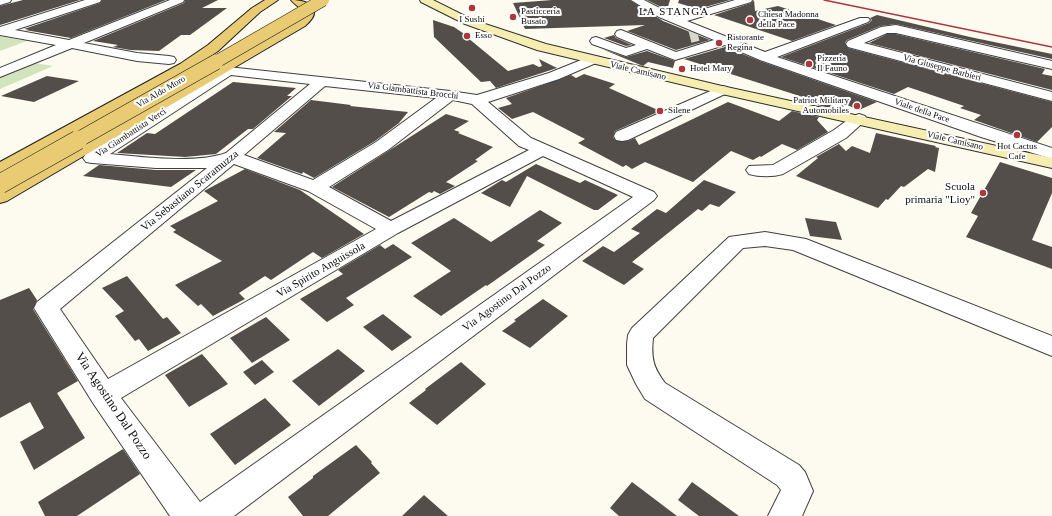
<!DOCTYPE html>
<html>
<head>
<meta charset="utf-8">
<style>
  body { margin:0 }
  canvas { display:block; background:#fdfaef }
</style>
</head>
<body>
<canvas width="1052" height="516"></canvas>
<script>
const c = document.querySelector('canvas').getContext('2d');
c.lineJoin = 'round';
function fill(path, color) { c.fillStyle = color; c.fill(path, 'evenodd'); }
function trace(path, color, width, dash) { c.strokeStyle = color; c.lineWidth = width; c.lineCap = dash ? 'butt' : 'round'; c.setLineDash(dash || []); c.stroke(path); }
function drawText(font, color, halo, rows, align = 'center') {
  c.font = font + ' "Times New Roman",serif'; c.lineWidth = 4; c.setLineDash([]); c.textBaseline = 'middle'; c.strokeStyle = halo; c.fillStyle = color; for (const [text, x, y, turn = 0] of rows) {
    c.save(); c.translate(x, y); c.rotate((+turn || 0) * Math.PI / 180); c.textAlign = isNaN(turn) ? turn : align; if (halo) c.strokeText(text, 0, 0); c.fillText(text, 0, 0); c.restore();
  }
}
const green = new Path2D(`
  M0,36L27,41L0,51Z
  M34,63L53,66L0,89V77Z`);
const building = new Path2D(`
  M23,0H80L0,25V6Z
  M102,0H166L71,38L25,30L29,29H24L100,3Z
  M185,0H218L202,8H227L190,35H181L159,51L130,50L113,47L118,45L93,41L184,3Z
  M552,0H630L663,21L710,40L676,50L627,31L645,25L525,29L513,3Z
  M647,0H670L667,10Z
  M679,0H730L698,9L678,3Z
  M754,0L755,11L778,6L836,25L792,41L714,15L751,3Z
  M877,15L970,37L1052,54V59L896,24L880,26L847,40L845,43L848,48L1052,102V127L1037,142L974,120L981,115L960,108L964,106L908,87L894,94L781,57L869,23L872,20L870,18Z
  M433,20L454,27L470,38H468L508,71L533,64L539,67L542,66L539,59L557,68L496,88L490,81L481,82L434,37Z
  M887,34H896L1045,69L1042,74L1052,76V90L869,43Z
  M614,35L616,38L632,45L626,46L604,38Z
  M725,47L760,61L877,102L859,110L847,105L843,107L835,104L830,108L804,102L809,99L684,59Z
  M602,49L626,57L647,51L675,61L673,68L648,62L643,66Z
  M584,74L615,84L609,88L660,111L615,131L613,137L616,141H628L635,138L639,145L728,102L779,121L792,111L819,117L817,120L828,132L797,150L782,144L761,157L760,156L753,160L731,151L693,182L645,162L632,169L626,165L623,167L578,143L585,139L533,112L512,119L498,108L512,104L506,98L571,75L576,78Z
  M47,76L79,81L34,102L1,96Z
  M233,82L296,88L287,96H292L253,129H248L216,154L185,157L117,153L147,133L155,134Z
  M311,100L351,105L350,106L408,112L399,123L375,141L314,178L303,172L302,174L257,158L286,133L274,132Z
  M446,114L469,121L454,130L460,132L458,133L493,147L475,160L478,161L446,182L455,186L440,194L434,191L432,193L429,192L389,217L332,187Z
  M876,133L936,146L935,147L939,148L935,172L928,169L904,187L901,186L888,200L886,199L878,208L796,176L818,158L816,157L839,144L846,151L852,146L870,153Z
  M1000,162L1052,178V193L1032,240L1052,247V269L966,237L978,216L971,213Z
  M536,164L580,183L585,180L618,195L598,210H594L527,176L510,207L481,193L502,180L506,182Z
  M99,165L156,170H196L171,187L83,176Z
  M245,169L300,190L364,234L322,258L313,252L271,280L265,276L239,293L245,299L213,316L201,304L198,306L175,285L222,261L173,232L176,230L170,226L218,201L204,191Z
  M704,180L736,192L719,207L710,204L702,211L698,209L632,262L644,269L624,285L582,261L603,246L614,252L640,233L631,229L657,209L666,213Z
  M540,210L562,223L537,241L545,245L487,286L486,285L441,316L413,296L451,271L411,243L454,218L491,242Z
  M805,218L836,222L842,240L810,236Z
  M393,244L412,257L346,298L354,305L327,322L300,299L343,274L338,270L380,245L385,249Z
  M127,276L163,319L167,317L181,333L148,351L139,339L135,341L115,316L124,311L102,288Z
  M29,288L37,300L33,309L78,381L57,393L85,438L34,470L20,442L44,428L30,402L0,418V300Z
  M543,299L568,316L530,348L502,331L516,321L514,320Z
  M383,314L412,337L392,351L363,327Z
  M266,317L290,340L252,363L230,338Z
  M338,349L365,371L319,406L292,381Z
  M202,354L228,384L189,407L165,375Z
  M262,360L274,372L255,385L243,372Z
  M461,362L486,384L437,425L409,403L426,390L425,389Z
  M265,398L291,425L235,465L210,434Z
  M356,445L372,462L371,463L380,473L328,516H303L288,497L313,478V476Z
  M123,449L140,474L77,516H45L38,502Z
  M632,482L677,516H619L610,508Z
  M692,482L739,516H699L678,500Z
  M424,495L448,516H402Z`);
const minorTunnel = new Path2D(`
  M690,37L698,35`);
const minor = new Path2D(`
  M0,0H11L10,2L0,5Z
  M85,0H101L100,2L15,30L69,40L170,0H184L183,2L84,43L137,53L169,56L174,57L176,60L174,63L169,64L137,61L72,48L0,77V68L56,45L0,35V27Z
  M631,0H644L677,17L735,0H752L751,2L687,21L765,52L860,18H868L870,20L868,22L777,57L1052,148V159L981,137L760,60L725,45L675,60L647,49L626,56L592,44L590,41L592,38L596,37L626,48L636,45L617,37L615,34L617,31L621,30L676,52L714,40L659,17Z
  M896,25L1052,61V69L896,33H887L864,43L1052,92V101L848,47L846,44L848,41L881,27Z
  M591,56L596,57L598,60L596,63L559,79L488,102L531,138L654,192L657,196L654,200L234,516H170L93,403L34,308L37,302L207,168H156L92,163L86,162L83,158L86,154L223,68L228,67L450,91L477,95L549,73ZM231,75L310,84L226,153C196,164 142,157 110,154ZM325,86L436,98L376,142L313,180L244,155ZM453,100L472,104L519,146L529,150L391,221L329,187L388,150ZM543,156L633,197L200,502L121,398L398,233ZM234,164L308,191L376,229L108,379L60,309Z
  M722,86L727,87L729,90L727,93L628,140L622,141L616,140L614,136L616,132Z
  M859,114L865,116L867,119L846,138L783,174C773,177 759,177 749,174L746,170L749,166L773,165L834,130L853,116Z
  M765,232L806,239L1052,336V356L793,250L765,246L743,248L653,338C651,358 653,367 665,383L799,465L805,472L813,491L802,516H768L781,490L777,485L645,399L636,384L627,365V344L628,335L632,328L729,237Z`);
const secondary = new Path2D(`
  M420,0H433L473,20L546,44L722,86L1052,158V168L722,94L537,50L465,24L421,2Z`);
const primary = new Path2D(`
  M265,0H278L260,12L218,51L190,70L6,173L0,174V162L180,64L208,45L252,8Z
  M291,0C310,0 324,10 305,26L7,201L0,203V189L297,22C311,10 298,9 291,0Z`);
const rail = new Path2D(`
  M824,0L1052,47`);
const primaryBridgeFar2 = new Path2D(`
  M214,63L323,0`);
const primaryBridgeFar1 = new Path2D(`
  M76,141L216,62`);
const primaryBridge = new Path2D(`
  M0,184L78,140`);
const markers = [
  [472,8,4,"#ad353c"],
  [513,17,4,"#ad353c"],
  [750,20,4,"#ad353c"],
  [467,36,4,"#ad353c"],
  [719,43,4,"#ad353c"],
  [809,64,4,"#ad353c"],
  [682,69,4,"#ad353c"],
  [857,106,4,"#ad353c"],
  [660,111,4,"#ad353c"],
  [1017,135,4,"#ad353c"],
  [983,193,4,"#ad353c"]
];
const farPoinames = [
  ["Pasticceria",521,12],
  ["Busato",521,22],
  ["Chiesa Madonna",758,15],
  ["della Pace",758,25],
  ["I Sushi",472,20,"center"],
  ["Esso",475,36],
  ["Ristorante",727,38],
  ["Regina",727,48],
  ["Pizzeria",817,59],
  ["Il Fauno",817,69],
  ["Hotel Mary",690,69],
  ["Patriot Military",849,101,"right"],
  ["Automobiles",849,111,"right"],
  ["Silene",668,111],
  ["Hot Cactus",1017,147,"center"],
  ["Cafe",1017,157,"center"]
];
const farStreetnames = [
  ["Via Giuseppe Barbieri",942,68,15],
  ["Viale Camisano",638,71,13],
  ["Via Giambattista Brocchi",413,91,7],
  ["Via Aldo Moro",161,92,-30],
  ["Viale della Pace",922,111,19],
  ["Via Giambattista Verci",131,133,-33],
  ["Viale Camisano",955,141,13]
];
const farQuarternames = [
  ["LA STANGA",674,12]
];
const poiNames = [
  ["Scuola",975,187],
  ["primaria \"Lioy\"",975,200]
];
const streetNames = [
  ["Via Sebastiano Scaramuzza",190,191,-39],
  ["Via Spirito Anguissola",321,270,-30],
  ["Via Agostino Dal Pozzo",507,298,-36]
];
const nearStreetnames = [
  ["Via Agostino Dal Pozzo",113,406,56]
];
fill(green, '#d1e4bc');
fill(building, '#544e4b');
trace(minorTunnel, '#d9d6cd', 12, [12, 6]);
trace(minor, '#404040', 2);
trace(secondary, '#2f2f2f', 2);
trace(primary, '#1e1e1e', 2);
fill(minor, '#fff');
fill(secondary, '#f6edb1');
fill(primary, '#e9cb73');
trace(rail, '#ad353c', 1.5);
trace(primaryBridgeFar2, '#1e1e1e', 13, []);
trace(primaryBridgeFar1, '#1e1e1e', 16, []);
trace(primaryBridge, '#1e1e1e', 20, []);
trace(primaryBridgeFar2, '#e9cb73', 12);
trace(primaryBridgeFar1, '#e9cb73', 15);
trace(primaryBridge, '#e9cb73', 19);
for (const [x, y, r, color] of markers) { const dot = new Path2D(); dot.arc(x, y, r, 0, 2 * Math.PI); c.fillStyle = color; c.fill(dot); trace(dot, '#fff', 1.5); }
drawText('9px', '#0d0d0d', '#fff', farPoinames, 'left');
drawText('9px', '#0d0d0d', '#fff', farStreetnames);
c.letterSpacing = '1px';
drawText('11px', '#0d0d0d', '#fff', farQuarternames);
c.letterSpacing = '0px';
drawText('11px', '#0d0d0d', '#fff', poiNames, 'right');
drawText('11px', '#0d0d0d', '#fff', streetNames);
drawText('13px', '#0d0d0d', '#fff', nearStreetnames);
</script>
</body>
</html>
